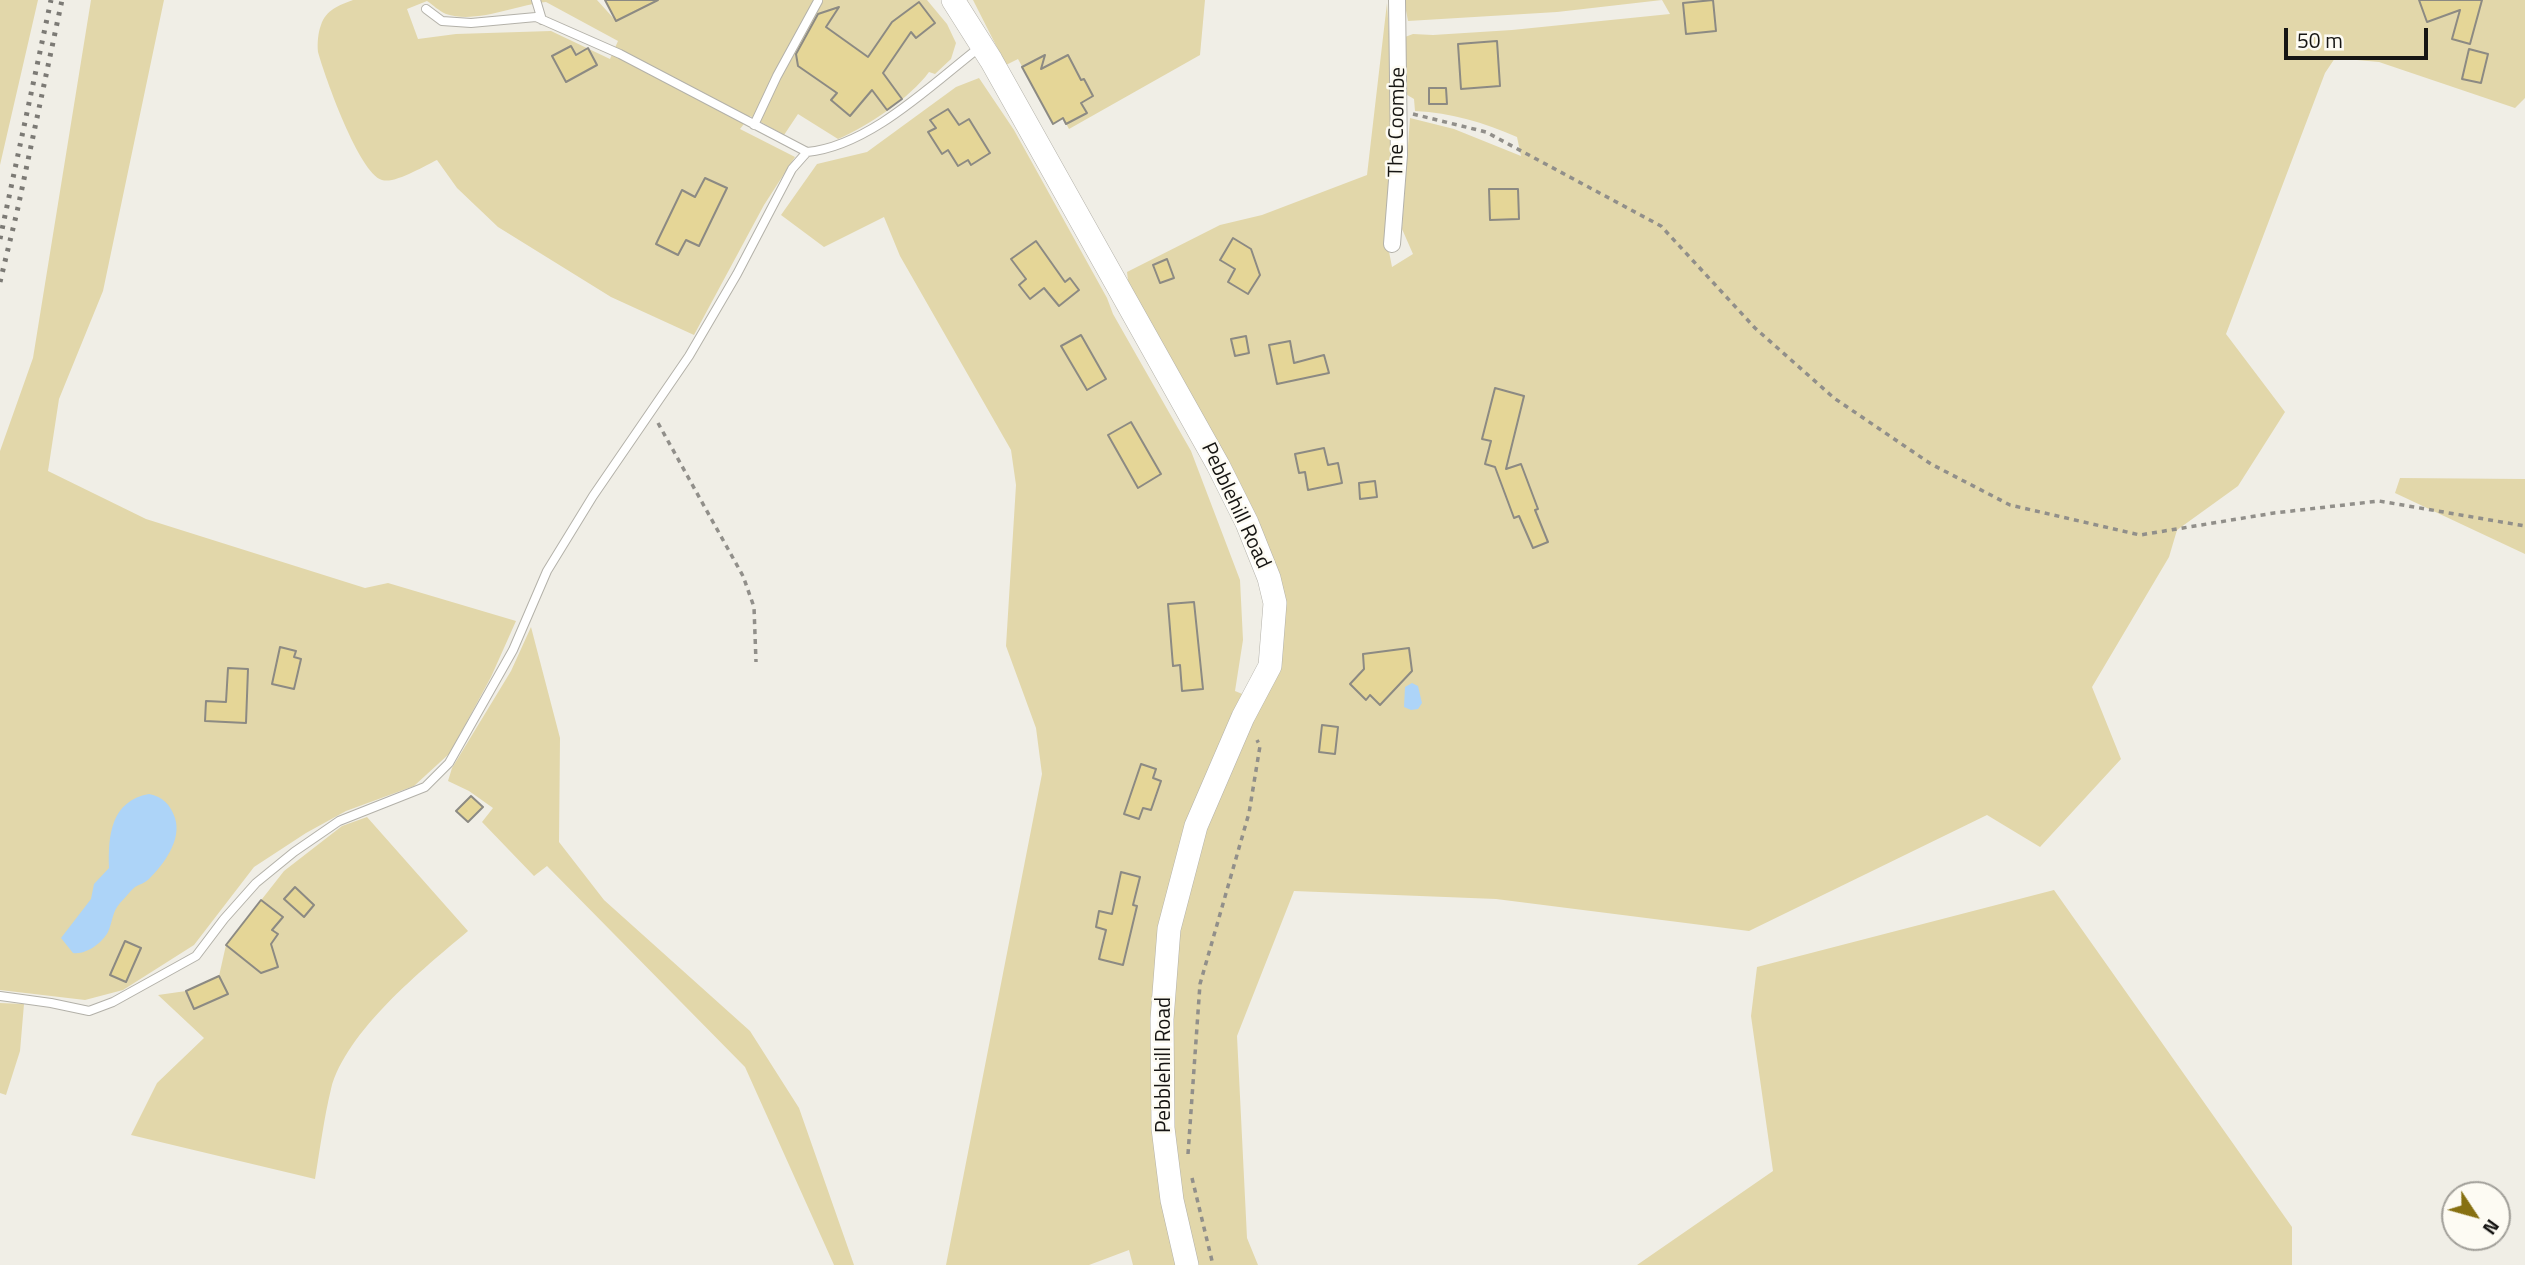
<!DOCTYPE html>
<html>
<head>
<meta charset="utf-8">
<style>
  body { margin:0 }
  #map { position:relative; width:2525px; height:1265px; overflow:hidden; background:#f0eee6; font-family:"Titillium Web",sans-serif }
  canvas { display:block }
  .north { position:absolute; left:2441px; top:1181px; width:70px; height:70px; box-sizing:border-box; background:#fdfbf3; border:2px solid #a19f99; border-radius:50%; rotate:126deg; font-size:19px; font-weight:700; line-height:28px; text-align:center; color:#161513 }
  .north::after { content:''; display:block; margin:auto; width:24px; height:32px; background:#877011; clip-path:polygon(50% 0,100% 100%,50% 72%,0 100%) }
  .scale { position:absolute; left:2284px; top:28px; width:144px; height:32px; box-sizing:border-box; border:4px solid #161513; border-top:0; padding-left:9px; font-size:21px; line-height:24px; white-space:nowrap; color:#161513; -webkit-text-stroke:5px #fdfbf3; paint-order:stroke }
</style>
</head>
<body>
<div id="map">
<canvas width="2525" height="1265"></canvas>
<div class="north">N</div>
<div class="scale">50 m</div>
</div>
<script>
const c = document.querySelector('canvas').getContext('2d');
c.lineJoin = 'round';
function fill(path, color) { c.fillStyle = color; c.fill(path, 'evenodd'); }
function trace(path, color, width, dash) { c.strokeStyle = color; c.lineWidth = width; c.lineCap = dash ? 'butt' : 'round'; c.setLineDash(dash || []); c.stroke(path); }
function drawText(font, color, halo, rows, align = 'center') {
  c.font = font + ' "Titillium Web",sans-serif'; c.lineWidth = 5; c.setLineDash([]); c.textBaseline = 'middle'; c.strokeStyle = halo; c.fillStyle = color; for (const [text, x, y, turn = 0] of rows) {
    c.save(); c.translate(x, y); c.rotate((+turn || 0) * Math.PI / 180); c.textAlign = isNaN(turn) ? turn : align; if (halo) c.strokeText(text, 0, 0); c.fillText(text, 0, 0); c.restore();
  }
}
const green = new Path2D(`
  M0,0H38L0,165Z
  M91,0H164L103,291L59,399L48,471L146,519L365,588L388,583L516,621L491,677L450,753L414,786L346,811L306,833L254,867L194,945L123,990L85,1000L0,990V451L33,358Z
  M353,0H597L616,21L658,0H927L947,24L956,43L951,59L935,74L929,72C910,98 868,126 838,139L798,114L784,135L750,116L740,129L795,157L764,205L694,335L611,297L498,227L457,188L437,160C424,166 395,184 382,180C359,173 325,77 318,52C317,45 318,32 321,25C326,10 339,5 353,0ZM427,1C433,5 439,11 446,14C476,24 516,5 546,2L618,41L610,59L551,31L456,34L418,39L407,9Z
  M973,0H1205L1200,55L1069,129L1063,118L1053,124L1018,59L1006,65Z
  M1404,0H2525V98L2515,108L2379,62L2335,58L2325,73L2226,334L2285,412L2238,486L2177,530L2169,557L2092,687L2121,759L2040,847L1987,815L1749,931L1496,899L1294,891L1237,1036L1247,1238L1258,1265H1133L1129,1250L1089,1265H946L1042,774L1036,728L1006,646L1016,485L1011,450L900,256L884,217L824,247L781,215L817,164L867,152L956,87L979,78L1014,130L1107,298L1113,314L1191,451L1240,580L1243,640L1235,691L1262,702L1280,667L1284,636L1283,591L1129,289L1127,272L1220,225L1262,215L1367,175L1387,3L1394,113L1392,180L1385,231L1392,267L1413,254L1402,229L1410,118L1454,129L1521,156L1517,137C1483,122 1452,113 1415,111L1414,99L1404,93L1405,37L1413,34L1433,35L1512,30L1670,14L1662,0L1557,12L1408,21Z
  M2400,478L2525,479V554L2395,493Z
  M531,627L560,738L559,842L604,900L750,1031L799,1108L854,1265H834L745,1067L547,866L534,876L482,822L493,808L469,791L448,781L452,768L511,671Z
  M367,817L468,931C423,969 346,1031 331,1089C324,1118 320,1149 315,1179L131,1135L157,1083L204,1038L158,995L186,991L219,976L226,945L284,871L342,826Z
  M2054,890L2292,1227V1265H1637L1773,1171L1751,1016L1757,967Z
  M0,1003L24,1004L20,1051L6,1095L0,1093Z`);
const water = new Path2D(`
  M1412,683L1418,686L1422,703L1418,709L1411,710L1404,707L1405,687Z
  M149,794C163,797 170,804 175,818C182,840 164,864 149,879C145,883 140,884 135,887C130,891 125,898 120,903C112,912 113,921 108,932C102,943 86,955 73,953L61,938L91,899L94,884L109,868C108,835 111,801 149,794Z`);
const building = new Path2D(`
  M605,0H658L616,21Z
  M1713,0L1716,31L1686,34L1683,3Z
  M2419,0H2482L2470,44L2452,39L2460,10L2427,22Z
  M919,2L935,23L916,38L911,32L883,73L902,99L887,110L872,90L850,116L831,100L837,93L798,66L796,54L818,14L839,7L826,27L868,57L892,22Z
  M1497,41L1500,86L1461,89L1458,44Z
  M571,46L576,55L588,48L597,65L566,82L552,56Z
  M2469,49L2488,54L2481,83L2462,79Z
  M1045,55L1041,69L1068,55L1081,80L1084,79L1093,96L1081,103L1087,113L1066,124L1063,118L1053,124L1022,67Z
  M1429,88H1446L1447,104H1429Z
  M948,109L959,125L969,119L990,153L971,165L968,160L958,166L948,150L942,154L928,132L936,128L930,120Z
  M705,178L727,188L699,246L686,240L678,255L656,244L682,190L695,197Z
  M1489,189H1518L1519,219L1490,220Z
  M1233,238L1251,249L1260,275L1248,294L1228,282L1235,269L1220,260Z
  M1036,241L1065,282L1070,278L1079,290L1059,306L1044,288L1030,299L1019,285L1026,279L1011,259Z
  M1167,259L1174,278L1160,283L1153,265Z
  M1081,335L1106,379L1087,390L1061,346Z
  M1246,336L1249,353L1235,356L1231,339Z
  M1290,341L1294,363L1324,355L1329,373L1277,384L1269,345Z
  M1495,388L1524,396L1506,469L1521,464L1538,509L1535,510L1548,542L1533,548L1519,516L1514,518L1495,467L1485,464L1491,441L1482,439Z
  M1131,422L1161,474L1138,488L1108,435Z
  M1324,448L1328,465L1338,463L1342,483L1308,490L1305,472L1299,473L1295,454Z
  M1375,481L1377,497L1360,499L1359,483Z
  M1194,602L1203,689L1182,691L1180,665L1173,666L1168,604Z
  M280,647L296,651L294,657L301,659L294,689L272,684Z
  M1409,648L1412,671L1380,705L1370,695L1366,700L1350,684L1364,669L1363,654Z
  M228,668L248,669L246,723L205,721L206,701L226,702Z
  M1322,725L1338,727L1335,754L1319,752Z
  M1141,764L1156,769L1153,778L1161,781L1151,810L1143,808L1139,819L1124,814Z
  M471,796L483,807L468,822L456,811Z
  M1121,872L1140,877L1133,905L1137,906L1123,965L1099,959L1106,930L1096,927L1099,911L1112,914Z
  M295,887L314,905L304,917L284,899Z
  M261,900L283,917L272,930L278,934L271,944L278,967L261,973L226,945Z
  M125,941L141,948L126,982L110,975Z
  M219,976L228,994L194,1009L186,991Z`);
const path = new Path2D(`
  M1413,114L1486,132L1661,226L1755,328L1834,398L1931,464L2010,505L2140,535L2274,513L2379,501L2525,526
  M658,423L743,576L754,607L756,662
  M1188,1154L1200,984L1249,813L1260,746L1257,740
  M1192,1178L1213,1265`);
const lane = new Path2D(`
  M536,0L542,20
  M426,9L442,21L471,23L536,17L620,54L807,152C870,146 932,84 980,47
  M754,125L777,76L818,1
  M0,996L51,1003L89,1011L113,1002L196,956L224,919L256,883L294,852L339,821L425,787L449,763L513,650L547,571L593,496L689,356L737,274L792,169L807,152`);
const street = new Path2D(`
  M1392,244L1399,155L1397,0`);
const secondary = new Path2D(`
  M953,0L991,60L1218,465L1247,523L1269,578L1275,603L1270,666L1243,717L1196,826L1169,929L1162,1019L1163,1128L1172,1200L1187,1265`);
const rail = new Path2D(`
  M0,239L51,0
  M0,282L17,212L62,0`);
const streetNames = [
  ["The Coombe",1398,122,-89],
  ["Pebblehill Road",1235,506,65],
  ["Pebblehill Road",1165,1065,-90]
];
fill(green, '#e2d7aa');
fill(water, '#add4f8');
fill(building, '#e5d697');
trace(building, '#8c8a83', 2);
trace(lane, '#b3b1a9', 10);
trace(street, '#b3b1a9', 18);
trace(secondary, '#b3b1a9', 24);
trace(path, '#918f8a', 3.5, [5, 5]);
trace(lane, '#fff', 8);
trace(street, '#fff', 16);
trace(secondary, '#fff', 23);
trace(rail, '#7c7a75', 5, [3.5, 7]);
drawText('21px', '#161513', '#fdfbf3', streetNames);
</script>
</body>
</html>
